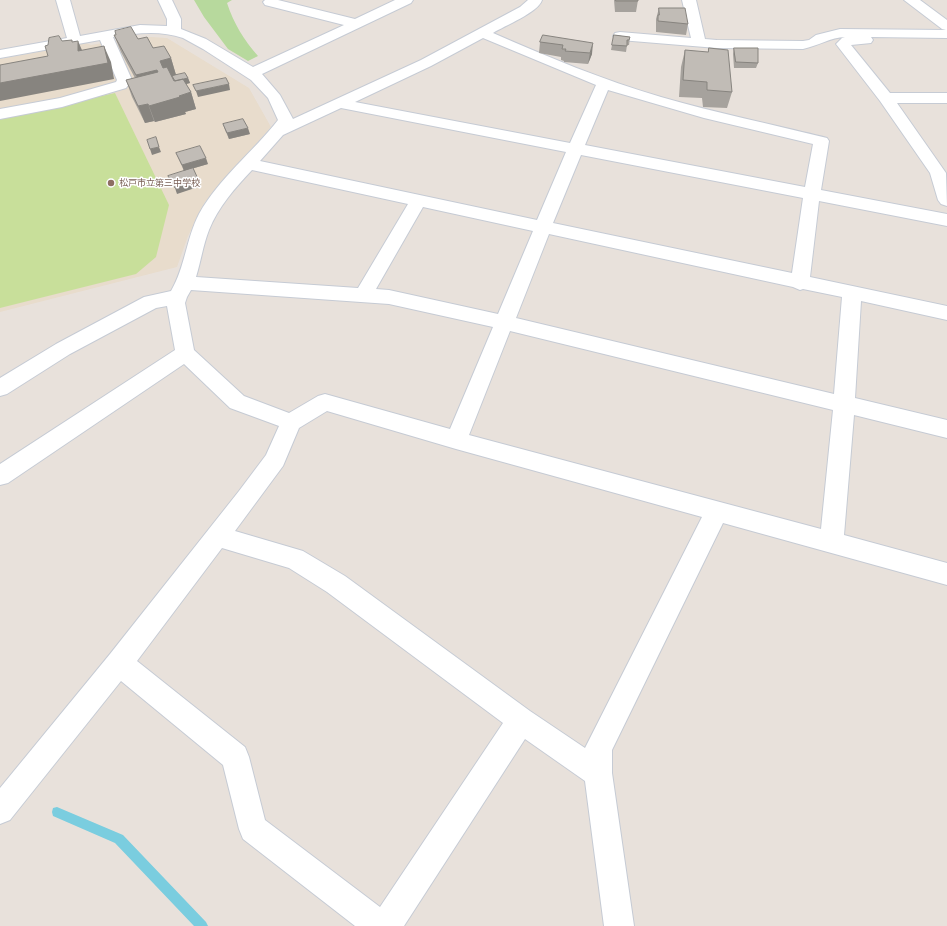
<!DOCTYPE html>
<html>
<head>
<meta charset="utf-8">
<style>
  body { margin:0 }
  canvas { display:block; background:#e8e1db }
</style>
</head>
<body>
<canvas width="947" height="926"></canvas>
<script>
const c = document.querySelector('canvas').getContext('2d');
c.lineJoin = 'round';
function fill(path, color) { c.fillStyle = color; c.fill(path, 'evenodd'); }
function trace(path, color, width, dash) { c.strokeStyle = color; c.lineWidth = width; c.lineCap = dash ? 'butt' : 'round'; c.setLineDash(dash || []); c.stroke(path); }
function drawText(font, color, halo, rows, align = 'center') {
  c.font = font + ' Cabin,"Noto Sans JP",sans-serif'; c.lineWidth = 3; c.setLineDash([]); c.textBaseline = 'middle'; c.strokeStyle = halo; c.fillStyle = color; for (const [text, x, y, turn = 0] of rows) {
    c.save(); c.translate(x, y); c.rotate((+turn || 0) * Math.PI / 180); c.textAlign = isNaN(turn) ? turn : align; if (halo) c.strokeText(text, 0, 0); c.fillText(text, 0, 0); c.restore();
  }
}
const education = new Path2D(`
  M151,37L167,38L249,88L271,127L205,202L188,236L177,267L0,312V59L86,43L91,45L126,39Z`);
const green = new Path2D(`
  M194,0H232L227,3C234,24 244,40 258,56L248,61L228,49L204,17Z`);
const pitch = new Path2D(`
  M115,93L169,205L156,257L136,274L0,308V118Z`);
const stream = new Path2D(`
  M57,807L123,835L206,922L208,926H194L115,843L53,816L52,812L53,808Z`);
const minor = new Path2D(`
  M56,0H70L80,36L140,25L167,26V19L158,0H172L181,19V29L206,39L253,67L344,25L265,5L263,2L265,0H278L355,19L395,0H413L411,3L262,74L280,95L293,119L421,60L520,7L528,0H542C539,12 504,26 493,33C548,57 603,80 661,97C716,113 771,124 827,138L829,141L821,190L947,214V226L819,201L810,277L947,306V320L861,301L855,398L947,420V438L854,415L844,535L947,563V585L723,523L612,750V773L634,926H604L585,781L525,739L404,926H355L243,839L239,829L223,765L121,681L10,820L0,824V788L110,654L239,491L266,455L279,426L230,408L184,364L8,483L0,485V464L175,350L167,306L156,308L70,354L7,394L0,396V378L56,344L144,297L171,291C185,268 186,239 199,214C219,178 253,152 278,120L268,98L251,80L203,49L183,38C160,30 136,33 113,37L132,80L126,88L62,107L0,119V109L60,98L116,82L117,80L100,40L0,58V50L67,38ZM483,38L596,85L570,143L355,102L431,66ZM608,90L704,118L813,144L805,187L585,145ZM341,108L566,152L537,220L260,161L283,135ZM581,155L803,198L792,273L553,223ZM252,170L408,204L358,288L196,277C201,261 203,245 209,230C218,207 235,188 252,170ZM423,207L533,231L498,314L389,290L376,289ZM549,234L793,287L800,290L803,289L842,297L834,394L516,318ZM191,290L389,304L493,327L450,429L325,394L318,396L289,413L244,396L194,350L185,303L187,297ZM510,331L833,410L821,529L469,435ZM327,411L456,449L702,517L585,748L530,711L345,576L303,551L235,531L283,466L299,428ZM222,548L289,568L327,592L503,723L380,907L265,820L249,757L245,747L137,661Z
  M682,0H696L705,39L717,40L803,41L809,40L816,35L840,29L946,30L942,29L904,0H920L947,20V38L871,37L873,40L871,43L851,45L890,93H947V103H897L946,173L947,206L941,204L938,200L930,173L880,101L836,44L842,38L845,37C831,37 818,46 803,49L717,48L620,40L615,39L613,36L615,33L620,32L691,38Z`);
const wall = new Path2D(`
  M614,0H638L636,12H615Z
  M659,8L688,24L686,35L656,32V19Z
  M114,35L138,39L171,58L176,75L171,76L174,80L172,76L188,78L190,83L186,84L191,92L196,109L185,112L186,114L155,122L154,121L145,123L132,97L126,80L135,78L121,52Z
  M543,35L592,54L588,64L564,62V61L561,60V57L539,53L540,42Z
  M614,35L630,37L629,45H627L626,52L611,50Z
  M734,48L758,63L756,68H734L733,54Z
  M685,50L732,92L727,108L703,107L702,98L679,97L681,67Z
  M223,124L250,134L229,139L225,130Z
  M176,153L208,164L184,171Z`);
const shadedWall = new Path2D(`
  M78,41L85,57L104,46L111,62L114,79L0,101V83L78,51Z
  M593,43L592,54L588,64L590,53Z
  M171,58L176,75L166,78L160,61Z
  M157,70L163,86L142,92L136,75Z
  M188,78L190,83L178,86L175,81Z
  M229,84L230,90L198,97L196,91Z
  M191,92L196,109L185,112L186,114L155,122L149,106Z
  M148,104L154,121L145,123L138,106Z
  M248,128L250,134L229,139L227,133Z
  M159,147L161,152L152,155L150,149Z
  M206,158L208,164L184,171L182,165Z
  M199,181L201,186L177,194L175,188Z`);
const building = new Path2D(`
  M616,0H638V1H616Z
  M659,8H685L688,24L658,21V15H659Z
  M131,27L138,39L147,37L153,48L164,46L171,58L160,61L163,68L167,67L174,81L183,79L191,92L179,96L180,97L149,106L148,104L138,106L126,80L158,72L157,70L136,75L114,35H116L115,31Z
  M543,35L593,43L590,53L565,51L566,49H562L563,45L540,42Z
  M614,35L630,37L629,40H627V46L612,45Z
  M59,36L62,41L72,40V42L78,41V51L104,46L108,63L0,83V65L48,56L45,46L48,45L49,38Z
  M709,48L728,50L732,92L707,90V82L683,80L685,50L708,52Z
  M734,48H758V63L736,62Z
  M185,73L188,78L175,81L172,76Z
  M226,78L229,84L196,91L193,85Z
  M243,119L248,128L227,133L223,124Z
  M156,137L159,147L150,149L147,140Z
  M200,146L206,158L182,165L176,153Z
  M193,168L199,181L175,188L168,176Z`);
const markers = [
  [111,183,4,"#8d6e63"]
];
const farEducationnames = [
  ["松戸市立第三中学校",119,183]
];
fill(education, '#e8dccc');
fill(green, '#b7d99d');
fill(pitch, '#c8df9a');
fill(stream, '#7acddf');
trace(minor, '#c6cbd4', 2);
fill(minor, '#fff');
fill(wall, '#a6a29d');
fill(shadedWall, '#87847f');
fill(building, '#c1bcb6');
trace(building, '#87847f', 1);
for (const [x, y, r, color] of markers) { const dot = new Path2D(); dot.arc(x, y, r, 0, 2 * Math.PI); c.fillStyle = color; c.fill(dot); trace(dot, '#fff', 1.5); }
drawText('9px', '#785e54', '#fff', farEducationnames, 'left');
</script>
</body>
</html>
